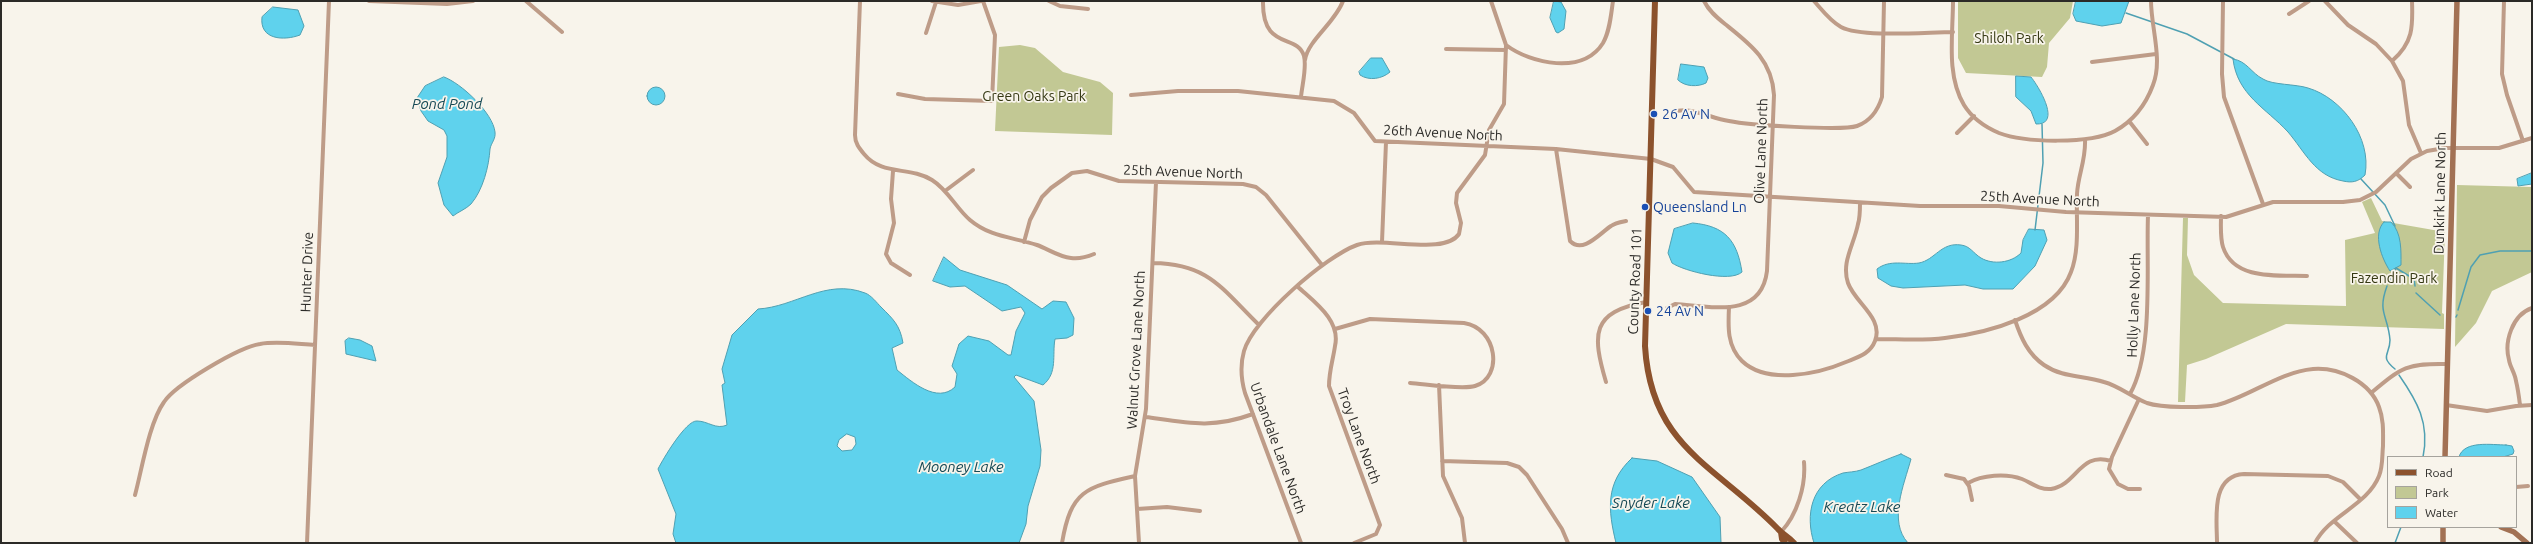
<!DOCTYPE html>
<html>
<head>
<meta charset="utf-8">
<style>
  body { margin:0 }
  #map { position:relative; width:2533px; height:544px; overflow:hidden; background:#f8f4eb; font-family:Ubuntu,sans-serif }
  canvas { display:block }
  .frame { position:absolute; inset:0; border:2px solid #2b2a27; pointer-events:none }
  .legend { position:absolute; left:2387px; top:456px; width:130px; height:72px; box-sizing:border-box; background:#f8f4eb; border:1px solid #a6a39d; margin:0; padding:5px 7px; list-style:none; font-size:12px; color:#2b2a27 }
  .legend li { display:flex; align-items:center; gap:8px; height:20px }
  .legend b { width:20px; border:1px solid #a6a39d }
</style>
</head>
<body>
<div id="map">
<canvas width="2533" height="544"></canvas>
<div class="frame"></div>
<ul class="legend">
<li><b style="height:5px;background:#8c522d"></b>Road</li>
<li><b style="height:11px;background:#c2c894"></b>Park</li>
<li><b style="height:11px;background:#5fd2ed"></b>Water</li>
</ul>
</div>
<script>
const c = document.querySelector('canvas').getContext('2d');
c.lineJoin = 'round';
function fill(path, color) { c.fillStyle = color; c.fill(path, 'evenodd'); }
function trace(path, color, width, dash) { c.strokeStyle = color; c.lineWidth = width; c.lineCap = dash ? 'butt' : 'round'; c.setLineDash(dash || []); c.stroke(path); }
function drawText(font, color, halo, rows, align = 'center') {
  c.font = font + ' Ubuntu,sans-serif'; c.lineWidth = 3.5; c.setLineDash([]); c.textBaseline = 'middle'; c.strokeStyle = halo; c.fillStyle = color; for (const [text, x, y, turn = 0] of rows) {
    c.save(); c.translate(x, y); c.rotate((+turn || 0) * Math.PI / 180); c.textAlign = isNaN(turn) ? turn : align; if (halo) c.strokeText(text, 0, 0); c.fillText(text, 0, 0); c.restore();
  }
}
const green = new Path2D(`
  M1958,1H2073L2070,18L2049,43L2047,67L2042,77L1966,73L1958,58Z
  M1020,45L1035,48L1063,72L1100,82L1113,93L1112,135L995,131L999,47Z
  M2457,185L2532,187V272L2492,291L2476,323L2455,347Z
  M2371,198L2382,221L2445,232L2442,313L2444,314V329L2286,324L2206,359L2187,365L2185,402H2178L2183,218H2188L2187,255L2194,275L2223,303L2346,306L2345,240L2375,233L2362,202Z`);
const water = new Path2D(`
  M1554,1L1561,2L1566,11L1564,29L1558,33L1556,32L1550,18Z
  M2076,1H2129L2121,23L2102,26L2076,21L2073,14Z
  M273,7L298,10L304,26L300,35C284,41 259,40 262,17Z
  M1371,58H1382L1390,72C1382,79 1369,81 1360,75L1359,72Z
  M2233,59C2247,61 2251,73 2263,79C2272,85 2296,84 2308,88C2342,98 2372,138 2365,175C2358,182 2352,183 2343,181C2315,176 2305,152 2288,132C2266,108 2237,95 2233,59Z
  M1681,64L1704,67L1708,78L1706,83C1698,87 1685,87 1678,80Z
  M2016,76L2031,77C2039,87 2062,125 2036,124L2031,111L2016,97Z
  M444,77C461,83 493,113 495,132C496,139 491,143 490,149C489,166 483,190 471,204C466,209 458,212 453,216L444,205L438,183L447,157V136L444,130L428,121L421,111L417,98L425,86Z
  M647 96a9 9 0 1 1 18 0a9 9 0 1 1-18 0Z
  M2532,173V184L2518,186L2517,179Z
  M2384,222H2391C2402,233 2401,251 2401,265L2390,271C2382,259 2372,234 2384,222Z
  M1693,223C1725,226 1737,240 1742,272C1730,283 1684,271 1672,263L1668,253L1674,229Z
  M2029,229L2044,230L2047,240L2035,266L2013,289H1983L1965,285L1903,288L1891,286L1878,278L1877,269C1890,259 1905,265 1919,263C1935,260 1941,242 1961,245C1970,246 1973,253 1981,258C1993,265 2011,263 2021,253L2023,240Z
  M944,257L960,270L1007,285L1042,309L1053,301L1066,302L1074,318L1073,335L1067,338L1055,339C1052,355 1058,373 1043,385L1016,375L1014,377L1034,401L1041,450L1040,466L1028,506L1026,524L1019,543H676L673,534L676,514L658,469C663,459 686,420 697,421C708,421 716,430 727,425L722,385L725,383L722,369L732,335L758,309C795,307 826,278 865,293C871,295 877,303 881,307C893,319 900,325 903,343L892,348L897,370C912,382 937,404 955,387L957,374L952,366L959,344L968,336L989,341L1008,355H1011L1016,331L1025,313L1021,307L1002,311L965,286L950,287L933,281ZM847,434L855,437L856,444L852,450L842,451L837,446L839,440Z
  M349,338L360,340L372,346L376,361L346,354L345,341Z
  M2506,445L2512,446L2514,451L2513,454L2503,457H2459C2464,440 2492,445 2506,445Z
  M1901,454L1911,459C1904,485 1888,521 1908,543H1814C1805,515 1811,483 1843,473C1848,472 1855,472 1861,470C1874,465 1887,459 1901,454Z
  M1632,458L1657,461L1692,477L1720,517L1721,543H1616C1608,510 1605,483 1632,458Z`);
const stream = new Path2D(`
  M2126,13L2187,34L2234,59
  M2361,179L2385,205L2395,226
  M2035,230L2043,163L2042,124
  M2389,283L2396,268L2414,279L2415,286
  M2387,286C2377,313 2388,315 2390,340C2390,355 2379,356 2395,369
  M2416,293L2440,315
  M2458,310L2471,267L2480,255L2500,251H2532
  M2456,317L2457,315
  M2399,375C2417,401 2430,423 2423,457
  M2395,543L2401,527`);
const street = new Path2D(`
  M369,1L447,4L473,1
  M526,1L562,32
  M860,1L855,135C855,143 859,148 864,154C882,176 909,166 932,180C948,190 956,208 970,220C990,237 1012,237 1037,245C1048,249 1059,257 1071,258C1079,259 1087,257 1094,254
  M932,1L958,5L981,1
  M1049,1L1060,6L1088,9
  M1263,1C1262,51 1297,33 1304,56C1307,68 1302,85 1301,97
  M1814,1C1822,10 1830,21 1841,27C1862,38 1927,32 1953,32
  M1953,1C1953,35 1946,75 1964,105C1972,118 1985,127 1999,133C2025,143 2091,144 2115,131C2133,121 2146,104 2153,85C2163,60 2151,27 2151,1
  M2223,1L2222,74L2224,97L2263,204
  M2325,1L2348,25L2376,44L2392,61L2403,81L2409,125L2421,153
  M2504,1L2502,74L2507,95L2523,141
  M2289,14L2309,1
  M926,33L936,2
  M1506,45C1531,64 1583,75 1603,43C1610,31 1611,14 1613,1
  M1446,49L1506,50
  M1305,60C1308,40 1335,23 1343,1
  M2392,61C2413,43 2413,27 2412,1
  M2092,62L2156,54
  M898,94L925,99L992,101L995,35L983,1
  M1131,95L1178,91H1238L1334,101L1354,113L1375,141L1556,149L1651,159L1673,167L1694,192L1920,206H1999L2066,212L2226,217L2273,202H2343L2360,200L2376,192L2411,159L2427,151L2445,148H2499L2532,138
  M1673,112C1692,106 1709,118 1729,121C1748,125 1842,131 1857,126C1871,121 1878,110 1882,97L1884,1
  M2129,121L2147,144
  M1957,133L1974,116
  M1556,149L1570,241C1583,254 1599,234 1611,226C1615,223 1621,222 1626,221
  M893,171L891,199L894,223L886,254L891,263L910,275
  M2396,173L2410,187
  M945,191L973,170
  M2221,216C2221,226 2220,237 2223,247C2234,281 2279,275 2307,276
  M1024,242L1030,220L1042,197L1051,188L1072,173L1087,171L1119,181L1243,184L1256,187L1266,195L1322,265
  M1382,242L1386,142
  M1153,263C1209,264 1221,288 1259,325
  M1297,286C1314,302 1341,320 1335,346C1333,360 1329,371 1329,386L1380,525L1376,534L1354,543
  M1729,307C1728,327 1727,346 1742,361C1767,385 1818,374 1846,362C1858,357 1870,354 1875,341C1884,318 1855,303 1848,283C1841,262 1854,245 1858,224C1860,218 1860,210 1860,203
  M1667,308L1675,304C1710,306 1761,320 1767,271L1774,95C1772,60 1750,44 1725,24C1716,17 1709,11 1704,1
  M2015,320C2021,338 2028,354 2044,365C2063,378 2083,375 2104,382C2119,386 2132,397 2147,403C2162,408 2201,408 2217,405C2249,397 2279,372 2313,369C2339,367 2370,382 2379,407C2384,420 2383,433 2383,446C2382,456 2383,466 2379,476C2367,506 2329,515 2315,543
  M1335,329L1370,319L1464,323C1497,328 1504,377 1475,386C1462,390 1425,384 1410,383
  M1876,339C1899,339 1922,341 1945,338C1987,333 2055,316 2071,272C2080,249 2076,219 2077,194C2078,175 2086,160 2085,140
  M1606,382C1592,334 1591,312 1646,302
  M1439,385L1443,476L1462,518L1465,543
  M2371,393C2402,367 2407,363 2448,364
  M2130,394C2154,352 2146,265 2148,215
  M2139,399L2112,457L2109,469L2118,484L2128,489H2140
  M2446,405L2487,411L2516,406L2532,405
  M2520,405C2519,397 2518,389 2516,381C2515,373 2510,367 2509,360C2504,342 2512,315 2532,308
  M1146,417C1188,423 1212,429 1253,414
  M1442,461L1507,463L1519,467L1527,475L1562,529L1568,543
  M1946,475L1964,479L1969,486L1972,500
  M1968,483C1982,475 2006,473 2022,479C2032,483 2039,490 2051,489C2077,485 2080,451 2111,461
  M2516,487L2528,486
  M135,495C142,469 149,423 164,402C175,385 239,347 260,344C277,341 297,344 315,345
  M1137,509L1167,507L1200,511
  M2335,522L2357,543
  M1781,532C1797,515 1806,486 1804,462
  M307,543L329,1
  M1062,543C1071,490 1086,487 1135,476
  M1139,543L1135,476L1146,409L1156,182
  M1301,543L1245,393C1241,379 1240,365 1244,351C1253,319 1326,256 1357,245C1383,236 1444,256 1459,234L1461,223L1456,203L1457,193L1485,155L1489,130L1504,104L1506,45L1491,1
  M2217,543C2217,519 2210,476 2244,474L2328,476L2343,482L2360,499`);
const secondary = new Path2D(`
  M2445,457L2457,1
  M2501,527L2514,532L2527,543
  M2443,543V527`);
const primary = new Path2D(`
  M1655,1L1645,346C1651,448 1716,465 1778,529C1783,535 1789,537 1794,543
  M1781,532L1782,539L1785,543`);
const markers = [
  [1654,114,4,"#1a4fb4"],
  [1645,207,4,"#1a4fb4"],
  [1648,311,4,"#1a4fb4"]
];
const parkNames = [
  ["Shiloh Park",2009,38],
  ["Green Oaks Park",1034,96],
  ["Fazendin Park",2394,278]
];
const transitNames = [
  ["26 Av N",1662,114],
  ["Queensland Ln",1653,207],
  ["24 Av N",1656,311]
];
const streetNames = [
  ["26th Avenue North",1443,133,3],
  ["Olive Lane North",1761,151,-88],
  ["25th Avenue North",1183,172,2],
  ["Dunkirk Lane North",2440,193,-89],
  ["25th Avenue North",2040,199,3],
  ["Hunter Drive",307,272,-88],
  ["County Road 101",1635,281,-88],
  ["Holly Lane North",2134,305,-88],
  ["Walnut Grove Lane North",1136,350,-87],
  ["Troy Lane North",1359,436,70],
  ["Urbandale Lane North",1278,448,70]
];
const waterNames = [
  ["Pond Pond",447,104],
  ["Mooney Lake",961,467],
  ["Snyder Lake",1651,503],
  ["Kreatz Lake",1862,507]
];
fill(green, '#c2c894');
fill(water, '#5fd2ed');
trace(water, '#4fa0b2', 1);
trace(stream, '#4fa0b2', 1.5);
trace(street, '#be9c88', 4);
trace(secondary, '#a27154', 5.5);
trace(primary, '#8c522d', 6);
for (const [x, y, r, color] of markers) { const dot = new Path2D(); dot.arc(x, y, r, 0, 2 * Math.PI); c.fillStyle = color; c.fill(dot); trace(dot, '#f8f4eb', 1.5); }
drawText('14px', '#353813', '#f8f4eb', parkNames);
drawText('14px', '#164399', '#f8f4eb', transitNames, 'left');
drawText('14px', '#2b2a27', '#f8f4eb', streetNames);
drawText('italic 15px', '#164955', '#f8f4eb', waterNames);
</script>
</body>
</html>
